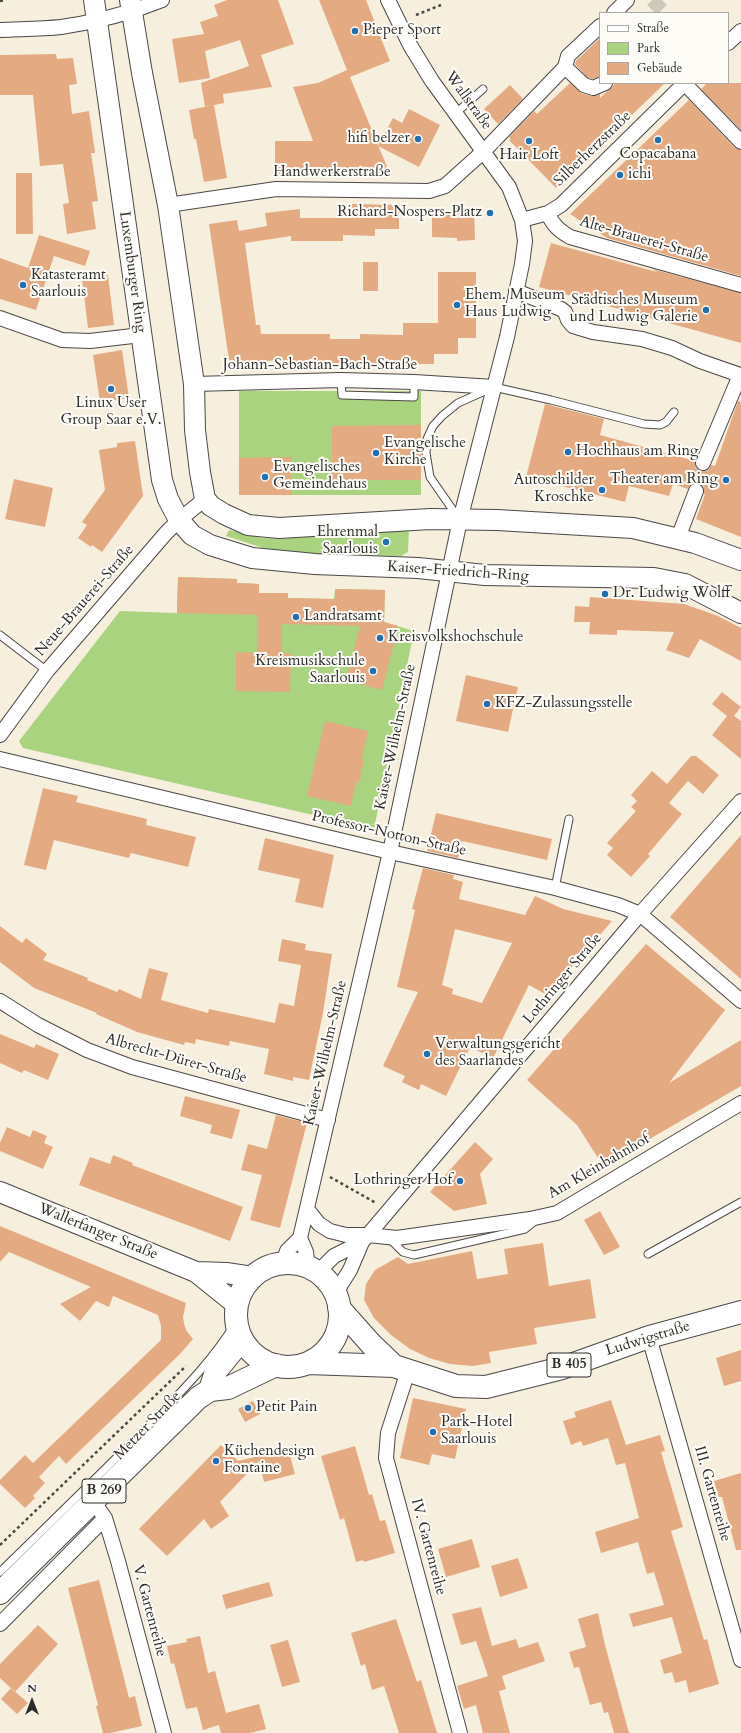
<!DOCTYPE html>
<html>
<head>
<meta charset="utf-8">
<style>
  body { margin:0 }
  #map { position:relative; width:741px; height:1733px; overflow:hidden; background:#f7efde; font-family:Cardo,serif }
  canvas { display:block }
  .legend { position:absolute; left:599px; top:12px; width:130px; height:72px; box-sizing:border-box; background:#fdfcf7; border:1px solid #a9a8a5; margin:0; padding:5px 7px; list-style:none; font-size:12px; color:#2b2b2b }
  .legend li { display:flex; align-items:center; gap:8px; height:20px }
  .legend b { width:20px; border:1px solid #a9a8a5 }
  .north { position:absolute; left:12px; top:1681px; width:40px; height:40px; -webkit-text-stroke:3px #fdfcf7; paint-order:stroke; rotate:0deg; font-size:11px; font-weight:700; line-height:16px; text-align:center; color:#2b2b2b }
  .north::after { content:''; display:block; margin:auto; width:14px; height:18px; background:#2b2b2b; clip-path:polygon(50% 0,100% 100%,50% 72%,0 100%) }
</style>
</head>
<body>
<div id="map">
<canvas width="741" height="1733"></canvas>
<ul class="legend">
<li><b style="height:5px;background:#fff"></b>Straße</li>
<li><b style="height:11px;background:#aad37f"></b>Park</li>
<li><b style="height:11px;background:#e4aa81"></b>Gebäude</li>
</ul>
<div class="north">N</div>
</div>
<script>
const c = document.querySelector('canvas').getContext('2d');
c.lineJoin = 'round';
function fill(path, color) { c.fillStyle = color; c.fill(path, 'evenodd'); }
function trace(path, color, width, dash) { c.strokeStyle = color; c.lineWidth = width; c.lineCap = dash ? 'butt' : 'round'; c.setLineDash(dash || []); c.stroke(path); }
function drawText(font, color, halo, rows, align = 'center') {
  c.font = font + ' Cardo,serif'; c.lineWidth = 4; c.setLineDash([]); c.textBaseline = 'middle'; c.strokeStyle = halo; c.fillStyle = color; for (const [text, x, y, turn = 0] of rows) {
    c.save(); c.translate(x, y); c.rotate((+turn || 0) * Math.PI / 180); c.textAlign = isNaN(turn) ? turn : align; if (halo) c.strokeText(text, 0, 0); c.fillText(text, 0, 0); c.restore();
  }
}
const green = new Path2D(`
  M239,391H421V495H239Z
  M409,528L408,552L401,556L309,554L263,548L226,536L229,530L261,538L284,539L346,530Z
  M178,577L237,579V583L259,584V593H288V598L334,599L335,589L385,590L384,622L414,631L374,829L23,748L19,741L120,611L177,613Z`);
const building = new Path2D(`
  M227,0H278L294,44L261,55L272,87L223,94L224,103L205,107L201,83L249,66L240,40L205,51L210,78L179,83L172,39L204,34L200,22L218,16L214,5Z
  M319,0H366L390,61L350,77L390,174H275V141H313L293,87L318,83L347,70Z
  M600,38V76L593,79L588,78L575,64L576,61Z
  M56,54L57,59L73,58L77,84L69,85L72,114L89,111L95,153H91L98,201L92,202L96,229L67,234L63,204L69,203L63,164L40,166L33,95H0V55Z
  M570,83L581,93L591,96L600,94V98L616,83H665L556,188L509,140L511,139L509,137L534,111L537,114Z
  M707,83H741V130L701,89Z
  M510,85L523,99L498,124L484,109Z
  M689,100L735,148L741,150V276L607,238L570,214Z
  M214,105L227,178L204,182L196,139H194L189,110Z
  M409,109L440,125L419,167L378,146L393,118L402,123Z
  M16,173H32L33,234H16Z
  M351,204L399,205V229H375V236L343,235V241H291V236L245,243L256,325H260L261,334H330V339H360V334L403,335V323H438V272H476V338H458V354H434V364H389V366H281V359L230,367L209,224L237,220L239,231L267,226L265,213L300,209V218H351Z
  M474,209L475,240L457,241V238L432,237V211Z
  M39,235L90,251L85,266L54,256L36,310L0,299V258L28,268Z
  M551,243L657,272L652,269L741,293V343L539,287Z
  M363,262H378V291H363Z
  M108,275L114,325L88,328L82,279Z
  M122,350L129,398L100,402L93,355Z
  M738,401L741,402V537L696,519L705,494H704L703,486L699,483L691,484L688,489L673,484L669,496L629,486L625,502L526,477L545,404L604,419L600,435L695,461L696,468L704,471L708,470L711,465L715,466Z
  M421,425V480H332V426Z
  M135,441L143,496L102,552L92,545L91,547L78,538L87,525L82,522L105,490L99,450L117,447V443Z
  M291,457V495H239V458Z
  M14,479L53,488L45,527L5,519Z
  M178,577L237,579V583L259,584V593H288L287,598L335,599V589L385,590L384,622L398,626L382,690L346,680L360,626L282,624V653H291L290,692L236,691V652L257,653L258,615L177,613Z
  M590,597L684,604L718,616L741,628V661L700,639L689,658L666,650L674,632L617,630V635L589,634L590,622H574L575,606L589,607Z
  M466,675L518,687L508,732L456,721Z
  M722,692L741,707L734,716L741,721V759L712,735L727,716L712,704Z
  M325,721L368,731L362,759L364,760L359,783L356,782L351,806L307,796Z
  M691,756H696L719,775L703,794L688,781L669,803L682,814L648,854L650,856L631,877L607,855L613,848L607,843L636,811L631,807L637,801L631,795L652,771L667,784Z
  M43,788L78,796L76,802L147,819L146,825L196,837L188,867L131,853L129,858L54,840L46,870L24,865Z
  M436,813L552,839L547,860L462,841L458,858L427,851Z
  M741,835V979L670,917Z
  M265,838L334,855L323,908L295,902L300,879L258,870Z
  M423,868L454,875L453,879L463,882L459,899L525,915L535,896L563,909L612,921L547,995L529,985L493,1058L470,1047L446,1096L421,1084L419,1090L402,1082L405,1076L383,1066L418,992L397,987L415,910L412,909ZM455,929L512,943L482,1003L452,994L453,989L442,985Z
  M0,926L22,943L26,938L47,954L43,960L88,978L87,980L117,992L119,989L141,999L149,968L168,973L161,1000L208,1013L209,1009L275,1023L279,1003L294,1006L301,965L278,961L282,939L306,944L305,950L332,954L323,1013L309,1080L293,1077V1081L264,1074L269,1049L230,1041L229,1046L196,1039L195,1044L185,1042L184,1045L137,1032L96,1014L97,1013L34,988L0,962Z
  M646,944L725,1010L669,1083L741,1040V1086L603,1166L577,1125L527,1080Z
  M0,1034L34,1048L36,1044L59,1054L48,1080L24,1070L22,1073L0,1063Z
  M185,1096L240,1110L232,1139L210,1133L212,1125L180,1116Z
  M276,1115L307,1123L280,1228L250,1220L262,1175L241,1170L248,1144L267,1149Z
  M7,1127L30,1137L33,1130L47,1136L44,1143L53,1147L43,1169L0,1151V1143Z
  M475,1142L493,1159L480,1174L487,1204L454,1211L430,1192Z
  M113,1155L133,1163L132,1165L243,1207L230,1241L79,1185L90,1157L110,1164Z
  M600,1211L620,1247L604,1255L584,1220Z
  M0,1226L186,1303L183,1317L184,1323L186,1330L193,1339L180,1354L66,1464L59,1456L39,1477L45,1483L33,1496L35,1498L25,1508L0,1484V1480L25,1455L33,1463L161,1340V1326L158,1315L113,1296L109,1307L96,1301L80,1321L60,1304L91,1287L9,1252L0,1262Z
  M543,1243L549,1286L590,1279L596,1318L534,1328L537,1344L489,1352L491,1363L473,1366L450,1364L429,1358L410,1349L391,1335L374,1318L364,1300L366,1284L375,1270L398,1257L408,1264L472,1251L477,1279L508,1274L504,1249Z
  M741,1350V1381L724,1386L716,1358Z
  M413,1398L466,1409L455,1459L432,1454L429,1465L400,1458Z
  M611,1400L626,1445L660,1435L665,1451L661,1452L683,1527L671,1531L704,1640L707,1639L719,1684L689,1693L686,1680L675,1683L672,1672L664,1674L660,1660L682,1653L672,1617L633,1627L629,1614L664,1605L654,1572L647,1574L638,1542L601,1553L595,1532L639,1518L625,1463L616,1465L608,1438L583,1446L581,1441L571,1445L563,1421L576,1417L574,1412Z
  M253,1401L260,1414L245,1422L238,1409Z
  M221,1445L238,1461L288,1449L295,1474L264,1482L259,1461L220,1502L229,1516L211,1529L204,1519L167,1556L139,1529Z
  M355,1446L369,1495L372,1494L380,1521L385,1520L395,1553L364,1562L363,1560L356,1562L344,1518L340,1520L321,1456Z
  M741,1473V1550H736L722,1497H719L714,1481Z
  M472,1539L480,1567L446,1577L438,1549Z
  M518,1558L528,1588L500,1597L491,1566Z
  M99,1580L129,1698L135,1696L142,1726L110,1733H103L96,1706L98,1705L68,1588Z
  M269,1582L273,1596L226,1609L222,1595Z
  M481,1607L492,1646L516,1639L519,1648L538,1642L545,1661L502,1676L506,1689L499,1691L510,1733H483L476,1705L464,1709L457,1686L488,1676L476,1641L461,1645L452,1614Z
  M598,1613L605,1645L629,1733H614L608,1712L604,1713L601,1702L590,1705L579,1667L574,1668L569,1652L586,1647L578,1619Z
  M396,1619L417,1682L421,1680L437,1733H399L384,1686L372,1690L365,1664L361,1666L351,1633Z
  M38,1625L58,1644L15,1692L0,1678V1664Z
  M200,1636L208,1673L215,1671L226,1713L259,1704L266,1729L250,1733H221L219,1725L203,1730L197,1707L186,1709L174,1663L171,1664L167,1646L187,1642L186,1639Z
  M288,1640L300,1682L282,1687L270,1645Z
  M11,1688L28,1703L17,1714L1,1699Z`);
const streetTunnel = new Path2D(`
  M652,0L665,13
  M696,491L703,463`);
const path = new Path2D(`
  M0,1L6,0
  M416,15L441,5
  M330,1177L376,1203
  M0,1545L186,1366`);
const lane = new Path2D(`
  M456,113L483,89
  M341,380L342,395L414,397V382
  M457,516L430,477L426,453L427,439L433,426L442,416L458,403L494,387L551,400L644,424L660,425L666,422L674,412
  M0,635L47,671
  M555,888L569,819
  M389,1238L403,1252L414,1255L525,1229L535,1221
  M648,1254L741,1202
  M0,1572C51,1522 102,1473 152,1422C182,1391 213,1360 236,1322`);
const street = new Path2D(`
  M614,13L627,0
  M0,30C20,29 41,29 61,27C96,22 130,13 162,0
  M728,43L741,31
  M565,67L584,85L593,88L605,83
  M685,84L741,142
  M168,205L276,189L429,191L445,186L455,177L484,151L565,67L568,56L600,26
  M548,213C552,225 560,231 570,237L741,285
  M522,220L548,213L561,205L685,83
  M516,291L561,309L565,312L568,320L573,326L593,332L642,339L672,348L700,361L740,375L703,463
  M0,318L62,340L90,341L141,335
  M194,384L341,380L414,382L494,387
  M678,538L696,491
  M0,735L47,671L166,533L179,520L205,499
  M0,759L390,852L555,888L618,905L640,914L741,1001
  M0,1001L38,1025L87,1050L132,1067L328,1120
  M307,1209L319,1224L330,1231L346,1235H368L397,1238L530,1219L557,1213L741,1103
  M300,1238L306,1252L308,1267
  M283,1263L287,1251L300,1238L390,852L460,520L507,337L522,264L525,241L522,220L509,187L432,81L410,45L388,0
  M318,1272L334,1256L362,1242
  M335,1294L350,1270L362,1242L368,1235L640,914L741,801
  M649,1337L741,1660
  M408,1371L388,1433L386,1458L460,1733
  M93,1501L105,1518L118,1561L164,1733
  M0,1624L105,1518`);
const secondary = new Path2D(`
  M94,0L162,480L168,499L179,520L192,535L210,545L252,558L315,564L418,568L485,575L654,578L685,584L741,613
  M130,0L142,73L168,205L194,384L195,430L200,472L205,499L211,506L224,514L248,525L279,528L430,519L497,520L633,528L695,543L741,560
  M0,1192L196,1272L237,1305
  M196,1272L226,1273L253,1277`);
const primary = new Path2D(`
  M236 1315a52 52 0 1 1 104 0a52 52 0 1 1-104 0Z
  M339,1308L371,1344L394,1366
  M308,1363L394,1366L456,1386L486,1387L562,1368L649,1337L741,1312
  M210,1390L216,1371L242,1339
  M0,1593L198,1398L210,1390L228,1388L276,1365`);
const markers = [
  [355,31,4,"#1f6fb2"],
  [418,139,4,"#1f6fb2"],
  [658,140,4,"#1f6fb2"],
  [529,141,4,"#1f6fb2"],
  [620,175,4,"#1f6fb2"],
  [490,213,4,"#1f6fb2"],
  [23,285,4,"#1f6fb2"],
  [457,305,4,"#1f6fb2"],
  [706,310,4,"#1f6fb2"],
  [111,389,4,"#1f6fb2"],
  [568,452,4,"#1f6fb2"],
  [376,453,4,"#1f6fb2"],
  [265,477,4,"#1f6fb2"],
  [726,480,4,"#1f6fb2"],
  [602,490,4,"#1f6fb2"],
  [386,542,4,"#1f6fb2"],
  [605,594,4,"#1f6fb2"],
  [296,617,4,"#1f6fb2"],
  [380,638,4,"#1f6fb2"],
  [373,671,4,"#1f6fb2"],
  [487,704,4,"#1f6fb2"],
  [427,1054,4,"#1f6fb2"],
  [460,1181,4,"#1f6fb2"],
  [248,1408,4,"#1f6fb2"],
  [433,1432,4,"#1f6fb2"],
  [216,1461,4,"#1f6fb2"]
];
const shields = [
  [569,1365,44],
  [104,1491,44]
];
const shieldNames = [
  ["B 405",569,1365],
  ["B 269",104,1491]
];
const poiNames = [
  ["Pieper Sport",363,31],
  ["hifi belzer",410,139,"right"],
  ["Copacabana",658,155,"center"],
  ["Hair Loft",529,156,"center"],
  ["ichi",628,175],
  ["Richard-Nospers-Platz",482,213,"right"],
  ["Katasteramt",31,276],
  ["Saarlouis",31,293],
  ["Ehem. Museum",465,296],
  ["Haus Ludwig",465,313],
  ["Städtisches Museum",698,301,"right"],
  ["und Ludwig Galerie",698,318,"right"],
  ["Linux User",111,404,"center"],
  ["Group Saar e.V.",111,421,"center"],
  ["Evangelische",384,444],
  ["Kirche",384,461],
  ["Hochhaus am Ring",576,452],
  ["Evangelisches",273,468],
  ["Gemeindehaus",273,485],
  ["Theater am Ring",718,480,"right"],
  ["Autoschilder",594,481,"right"],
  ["Kroschke",594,498,"right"],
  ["Ehrenmal",378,533,"right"],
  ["Saarlouis",378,550,"right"],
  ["Dr. Ludwig Wolff",613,594],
  ["Landratsamt",304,617],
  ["Kreisvolkshochschule",388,638],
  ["Kreismusikschule",365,662,"right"],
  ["Saarlouis",365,679,"right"],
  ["KFZ-Zulassungsstelle",495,704],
  ["Verwaltungsgericht",435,1045],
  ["des Saarlandes",435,1062],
  ["Lothringer Hof",452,1181,"right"],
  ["Petit Pain",256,1408],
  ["Park-Hotel",441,1423],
  ["Saarlouis",441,1440],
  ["Küchendesign",224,1452],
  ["Fontaine",224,1469]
];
const streetNames = [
  ["Wallstraße",468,101,54],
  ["Silberherzstraße",593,149,-44],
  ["Handwerkerstraße",332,173],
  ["Alte-Brauerei-Straße",644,240,16],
  ["Luxemburger Ring",132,272,82],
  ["Johann-Sebastian-Bach-Straße",320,366],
  ["Kaiser-Friedrich-Ring",458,572,4],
  ["Neue-Brauerei-Straße",85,601,-49],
  ["Kaiser-Wilhelm-Straße",396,737,-78],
  ["Professor-Notton-Straße",389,834,13],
  ["Lothringer Straße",563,979,-50],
  ["Kaiser-Wilhelm-Straße",326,1053,-77],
  ["Albrecht-Dürer-Straße",176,1059,16],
  ["Am Kleinbahnhof",599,1167,-30],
  ["Wallerfanger Straße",98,1232,22],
  ["Ludwigstraße",648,1339,-17],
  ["Metzer Straße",148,1426,-46],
  ["III. Gartenreihe",712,1494,74],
  ["IV. Gartenreihe",428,1547,75],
  ["V. Gartenreihe",149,1611,75]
];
fill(green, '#aad37f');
fill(building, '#e4aa81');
trace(streetTunnel, '#cec8ba', 14, [14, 7]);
trace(lane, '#4a4846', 9);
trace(street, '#4a4846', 16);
trace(secondary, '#4a4846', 22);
trace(primary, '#4a4846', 24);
trace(path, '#4a4846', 2.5, [3, 3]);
trace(lane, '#fff', 7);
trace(street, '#fff', 14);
trace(secondary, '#fff', 20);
trace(primary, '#fff', 22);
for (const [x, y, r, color] of markers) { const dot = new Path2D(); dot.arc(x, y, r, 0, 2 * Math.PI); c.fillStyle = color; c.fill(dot); trace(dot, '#fdfcf7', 1.5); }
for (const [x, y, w] of shields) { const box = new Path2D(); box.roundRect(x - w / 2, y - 12, w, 24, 3); c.fillStyle = '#fdfcf7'; c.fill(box); trace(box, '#2b2b2b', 1); }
drawText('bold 14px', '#2b2b2b', null, shieldNames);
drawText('15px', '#2b2b2b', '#fdfcf7', poiNames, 'left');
drawText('15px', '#2b2b2b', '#fdfcf7', streetNames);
</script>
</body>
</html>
